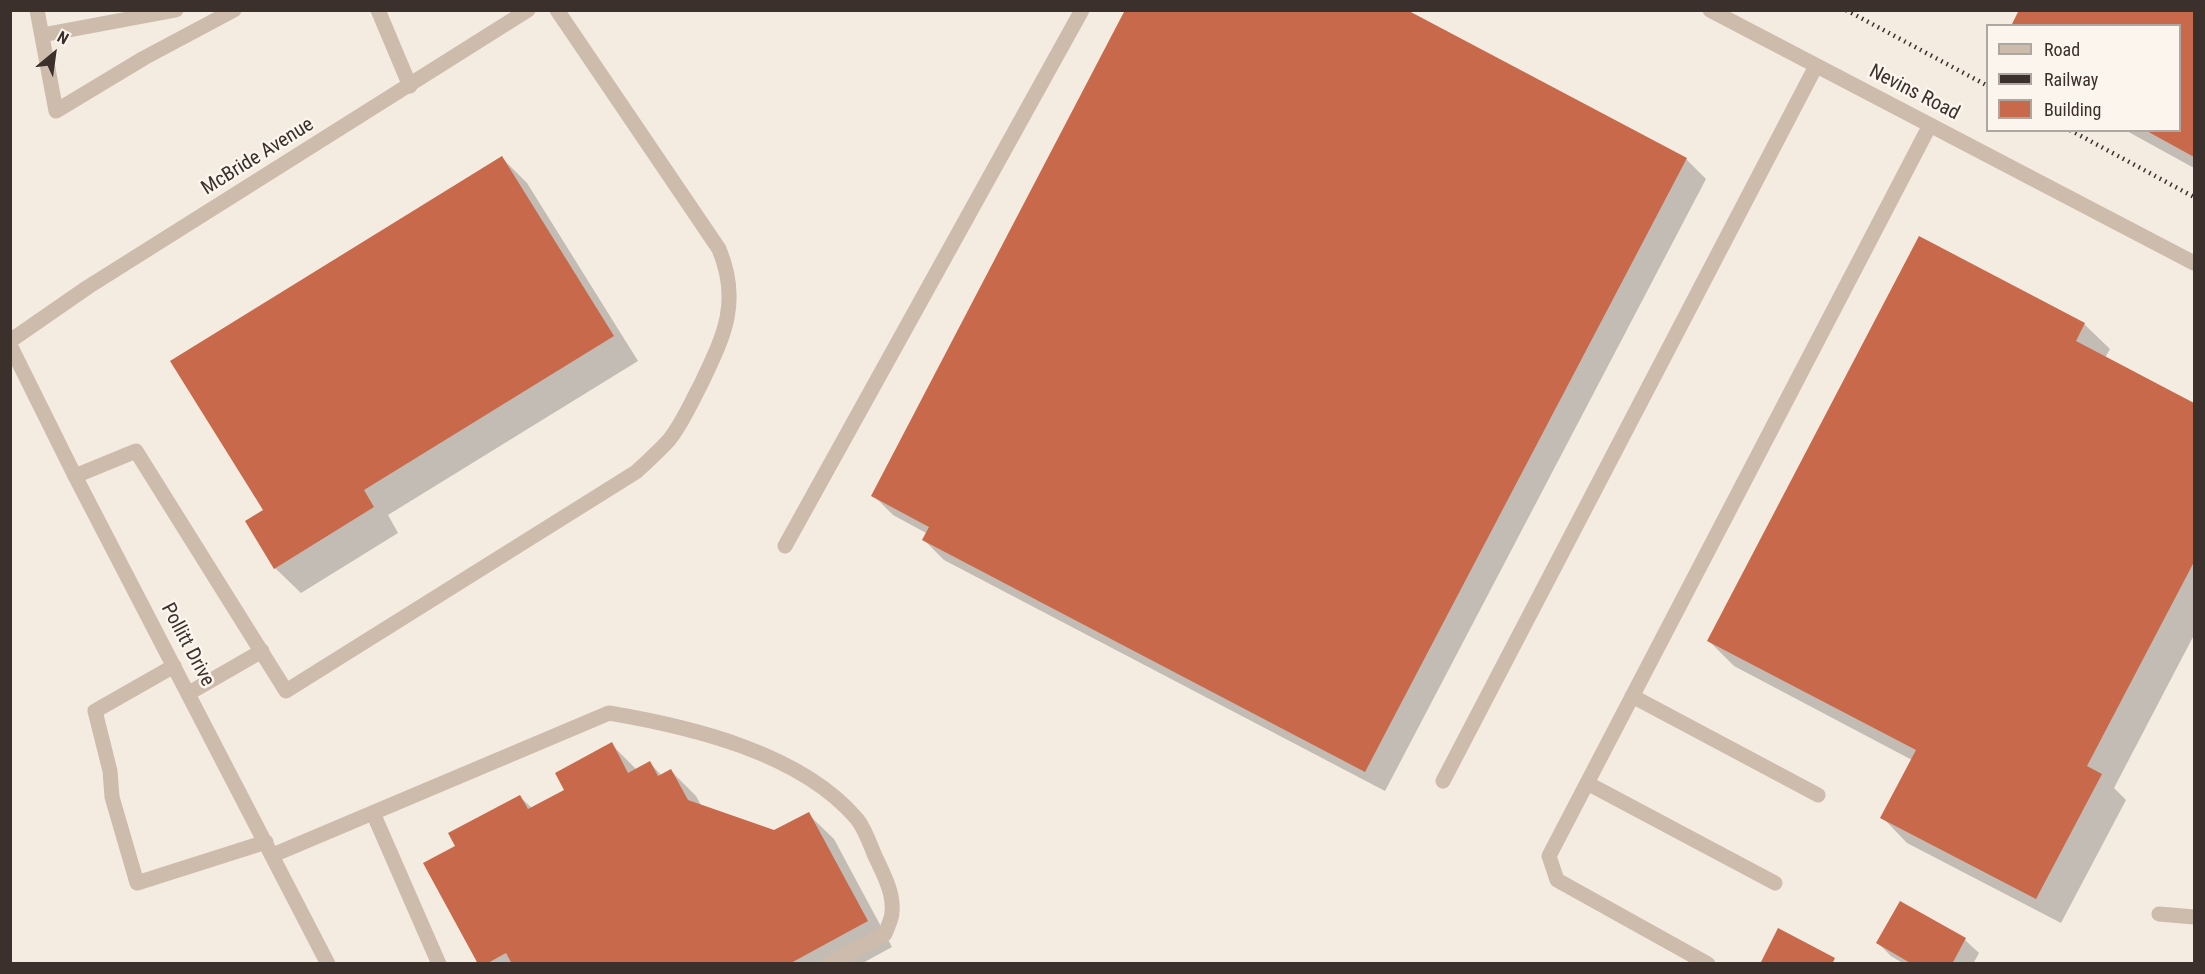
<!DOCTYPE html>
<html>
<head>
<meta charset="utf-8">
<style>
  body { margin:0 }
  #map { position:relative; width:2205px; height:974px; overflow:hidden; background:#f4ebe1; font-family:"Roboto Condensed",sans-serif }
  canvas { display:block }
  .frame { position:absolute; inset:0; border:12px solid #3b302b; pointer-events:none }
  .legend { position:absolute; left:1986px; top:24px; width:195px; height:108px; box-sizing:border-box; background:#fbf5ee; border:2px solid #aea6a0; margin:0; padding:8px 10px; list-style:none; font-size:18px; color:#3b302b }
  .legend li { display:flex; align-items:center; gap:12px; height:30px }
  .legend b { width:30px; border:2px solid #aea6a0 }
  .north { position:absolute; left:24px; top:24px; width:60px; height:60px; -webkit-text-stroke:4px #fbf5ee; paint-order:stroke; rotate:29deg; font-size:16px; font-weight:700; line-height:24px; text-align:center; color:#3b302b }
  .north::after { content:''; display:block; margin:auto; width:21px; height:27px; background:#3b302b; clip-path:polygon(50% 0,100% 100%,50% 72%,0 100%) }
</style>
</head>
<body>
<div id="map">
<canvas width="2205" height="974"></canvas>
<div class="frame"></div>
<ul class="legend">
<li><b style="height:8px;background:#cdbbac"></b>Road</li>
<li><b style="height:8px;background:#3b302b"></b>Railway</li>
<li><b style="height:16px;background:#c8694b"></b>Building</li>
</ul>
<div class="north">N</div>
</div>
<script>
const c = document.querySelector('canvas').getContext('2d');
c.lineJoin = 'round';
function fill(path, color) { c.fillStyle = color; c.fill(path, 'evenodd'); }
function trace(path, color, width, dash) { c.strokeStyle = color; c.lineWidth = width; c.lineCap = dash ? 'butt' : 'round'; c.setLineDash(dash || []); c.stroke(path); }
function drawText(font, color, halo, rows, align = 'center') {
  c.font = font + ' "Roboto Condensed",sans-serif'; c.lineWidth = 5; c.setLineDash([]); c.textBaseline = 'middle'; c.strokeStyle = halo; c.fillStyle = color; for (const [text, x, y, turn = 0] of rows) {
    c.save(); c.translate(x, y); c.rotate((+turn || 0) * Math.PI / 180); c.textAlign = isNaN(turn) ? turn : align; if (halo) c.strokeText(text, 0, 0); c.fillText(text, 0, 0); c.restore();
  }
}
const shadow = new Path2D(`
  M2021,10H2194V168L2125,130H2180V26Z
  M502,158L527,183L638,361L388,515L398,533L301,593L275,568L265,511Z
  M1686,159L1706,179L1385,791L944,560L924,540L928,534L893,515L873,495Z
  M2084,324L2110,349L2105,358L2194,405V635L2114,788L2126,800L2061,923L1907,843L1882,817L1912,760L1734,666L1709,641Z
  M611,744L637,770L650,763L662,776L671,771L696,796L702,807L774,832L808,814L834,839L892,947L861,964H480L457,846L520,797L532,808L566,790Z
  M1900,903L1965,940L1979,953L1973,964H1904L1891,956L1878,943Z`);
const building = new Path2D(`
  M1125,10H1407L1687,158L1365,772L922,540L929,527L871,496Z
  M2019,10H2194V157L2145,130H2180V26H2011Z
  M502,156L614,336L364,490L374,507L274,569L245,521L263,510L170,361Z
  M1919,236L2085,323L2076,341L2194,403V562L2087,766L2102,774L2036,899L1880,818L1916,750L1707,641Z
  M612,742L628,773L650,761L658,776L671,769L688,800L774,830L809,812L868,921L789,964H512L506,953L486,964H478L423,863L455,846L448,833L520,795L528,809L564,790L555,773Z
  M1900,901L1966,938L1952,964H1912L1876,943Z
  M1778,928L1835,958L1832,964H1760Z`);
const service = new Path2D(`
  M37,10L56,111L144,58L234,10
  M378,10L410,86
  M42,35L176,10
  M75,476L136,451L286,691L636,472C647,462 659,451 669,440C682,424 691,403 701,384C724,336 741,302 719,249L557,10
  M785,546L1082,10
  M174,666L95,711L110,771L112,797L137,883L266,842
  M189,693L262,651
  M1632,696L1818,795
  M1443,781L1816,66
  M1587,783L1775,883
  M373,813L439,964
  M273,855L609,713C692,727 801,753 857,819C865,829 870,844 875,856C883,873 894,893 892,912C892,919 887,928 885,934L828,964
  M2159,914L2194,917
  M1708,964L1557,880L1549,856L1930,125`);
const minor = new Path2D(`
  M1710,10L2194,263
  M10,341L88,287L528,10
  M10,345L75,476L328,964`);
const rail = new Path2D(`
  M1846,10L1988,86
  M2070,130L2194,197`);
const streetNames = [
  ["Nevins Road",1914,93,27],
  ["McBride Avenue",258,157,-32],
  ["Pollitt Drive",187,645,62]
];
fill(shadow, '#0003');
fill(building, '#c8694b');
trace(service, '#cdbbac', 15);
trace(minor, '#cdbbac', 15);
trace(rail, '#3b302b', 4.5, [1.5, 4.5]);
drawText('20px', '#3b302b', '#fbf5ee', streetNames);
</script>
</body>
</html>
